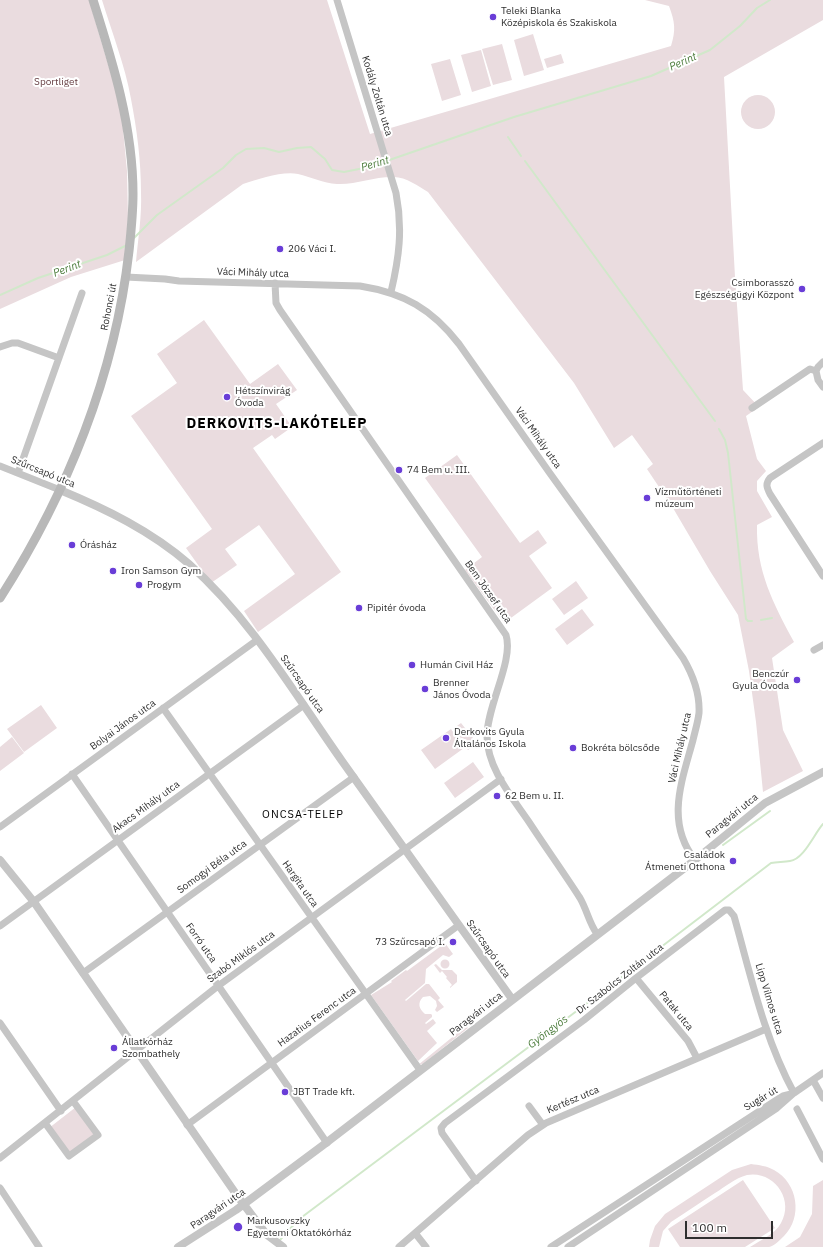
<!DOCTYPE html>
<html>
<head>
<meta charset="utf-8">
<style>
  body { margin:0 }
  #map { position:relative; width:823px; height:1247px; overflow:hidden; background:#fff; font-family:"IBM Plex Sans",sans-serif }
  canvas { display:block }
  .scale { position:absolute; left:685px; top:1221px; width:88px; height:18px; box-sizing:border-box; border:2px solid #2e2e2e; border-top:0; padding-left:5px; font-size:12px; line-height:14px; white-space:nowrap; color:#2e2e2e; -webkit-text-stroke:3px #fff; paint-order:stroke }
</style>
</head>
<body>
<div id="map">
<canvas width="823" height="1247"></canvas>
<div class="scale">100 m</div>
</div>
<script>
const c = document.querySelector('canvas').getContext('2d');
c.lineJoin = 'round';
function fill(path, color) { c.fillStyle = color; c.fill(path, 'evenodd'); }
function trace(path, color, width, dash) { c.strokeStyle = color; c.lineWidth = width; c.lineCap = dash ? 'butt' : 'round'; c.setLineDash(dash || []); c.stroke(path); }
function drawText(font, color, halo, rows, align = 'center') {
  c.font = font + ' "IBM Plex Sans",sans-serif'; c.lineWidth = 4; c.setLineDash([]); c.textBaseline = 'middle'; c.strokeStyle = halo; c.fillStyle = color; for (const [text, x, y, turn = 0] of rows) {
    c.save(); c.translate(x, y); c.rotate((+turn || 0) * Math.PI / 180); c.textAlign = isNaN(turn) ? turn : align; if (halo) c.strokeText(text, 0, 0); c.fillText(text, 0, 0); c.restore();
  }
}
const green = new Path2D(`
  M0,0H89L121,108L127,171L128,218L125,260L71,277L0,309Z
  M102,0H327L370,134L671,46C676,30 675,22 669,6L645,0H823V20L724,77L735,277L743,390L759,407L746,416L757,459L766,471L757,481V491L772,517L757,525C756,571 773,603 794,642L772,658L783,730L803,771L763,792L756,722L749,671L738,615L710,571L673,508L647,469L653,464L632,435L614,448L574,383L428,192C418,186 405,176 392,177C373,177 355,185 337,184C323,183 311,177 298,174C282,171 259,179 243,184L136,262C138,239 142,216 141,192C141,161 137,130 131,99C125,65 112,33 102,0Z
  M533,34L544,70L524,76L514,40Z
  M502,44L512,80L493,85L482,49Z
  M481,50L491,86L472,92L461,55Z
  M561,54L564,63L547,68L544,59Z
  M450,59L461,95L442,101L431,64Z
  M741 112a17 17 0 1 1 34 0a17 17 0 1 1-34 0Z
  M204,320L250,384L278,364L297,390L276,404L292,427L275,439L272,435L253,448L341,572L258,632L244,611L295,574L259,525L225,549L237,565L211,583L186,548L212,529L131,416L177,383L157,354Z
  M457,455L520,543L538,530L547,543L529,556L552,588L504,623L465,570L482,557L425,478Z
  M576,581L588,598L564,615L552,599Z
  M582,609L594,625L567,645L555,629Z
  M41,705L57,728L24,752L7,729Z
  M461,723L477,743L468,750L453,729Z
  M451,729L464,748L435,769L421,750Z
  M12,737L24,753L0,771V747Z
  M473,762L484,777L455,798L444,783Z
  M445,943L453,954L449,957L443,955L426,969L425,983L405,1000L406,1001L426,984H429L440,998L438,1000L444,1007L437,1012L435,1010L437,1006L436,1001L430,996L423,997C417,1003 419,1009 425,1014H431L432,1015V1017L425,1023L426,1024L433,1019L436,1023L427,1031L437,1043L418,1061L371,995L392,982L391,981L406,970L407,971Z
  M440.5 964a4.5 4.5 0 1 1 9 0a4.5 4.5 0 1 1-9 0Z
  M436,964L442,970H452L457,975V982L450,988V987L452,985L446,978L447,977L442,971L440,973L434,965Z
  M466,1026L468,1028L423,1064L418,1065Z
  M76,1107L97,1135L69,1155L49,1128Z
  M751,1164C759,1165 767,1166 774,1170C798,1183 803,1217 784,1236C780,1240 774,1246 769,1247C763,1247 756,1247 750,1247C761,1240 775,1234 781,1223C795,1199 773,1170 747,1175C735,1178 725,1187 715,1193C700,1203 686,1212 671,1222L663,1231L659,1247H649L650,1240L655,1226L665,1214L732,1170Z
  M743,1180L775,1228L745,1247H680L668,1229Z
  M823,1180V1247H785L800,1237L812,1214L813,1186Z`);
const stream = new Path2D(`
  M508,137L521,156
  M525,161L715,421
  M133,239L157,215L223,168L236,155L246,149L264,148L279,152L297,148L311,147L325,159L332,170L344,172L369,167L514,117L651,76L710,50L740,26L757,8L770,0
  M0,295L38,278L107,255L127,245
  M719,429L725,440L728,453L746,619L748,621H752
  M761,620L772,618
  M723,845L770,811
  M279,1241L298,1220L614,983L771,863C778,862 784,862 790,861C804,859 814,834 823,824`);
const minor = new Path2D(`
  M337,0L396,193C403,229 399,258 391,292
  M126,277L165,279L179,281L360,286C404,293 432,309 459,344L549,472L683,658C693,675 700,693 699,713C698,722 695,731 693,740C682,781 665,822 695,860
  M275,283L276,303L280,310L506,635C514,660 487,706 487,736C487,768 512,797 529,822C546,848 564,873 580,898C587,910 589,923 597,934
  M0,347L12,343H18L59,358
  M816,371L818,380L823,387
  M816,371L818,367L823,362
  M752,408L810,369L816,371
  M823,443L770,478C765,484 767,488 770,494L823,576
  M0,466L60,490
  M18,473L82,293
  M814,650L823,645
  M163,708L420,1070
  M72,774L327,1143
  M0,827L257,640
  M0,926L304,705
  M83,973L354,777
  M636,978L688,1041L697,1058
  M0,1023L61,1111
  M813,1080L823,1098
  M529,1106L543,1125
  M797,1109L823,1159
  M45,1123L69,1156L98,1135L73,1101
  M187,1125L459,925
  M0,1158L218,986L501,779
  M476,1181L442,1133L441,1128L445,1123L584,1020L636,978L725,910H729L734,916C751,976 764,1038 794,1093
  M0,1188L39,1247
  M415,1233L426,1247
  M399,1247L528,1135L546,1123L766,1029
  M551,1247L775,1101L783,1096L791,1094
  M568,1247L777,1108L794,1093L823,1073`);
const tertiary = new Path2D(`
  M60,490C106,509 151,531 189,564C252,620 294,693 342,761C399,841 455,920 512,999
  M0,860L34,902L236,1194L266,1234L283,1247
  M178,1247L236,1210L322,1146L695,860L765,803L823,772`);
const secondary = new Path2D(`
  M0,598C67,494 115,375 129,251C131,232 133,214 133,194C133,127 113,63 93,0`);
const markers = [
  [493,17,4,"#693dd7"],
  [280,249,4,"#693dd7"],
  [802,289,4,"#693dd7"],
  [227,397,4,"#693dd7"],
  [399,470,4,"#693dd7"],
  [647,498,4,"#693dd7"],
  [72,545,4,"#693dd7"],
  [113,571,4,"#693dd7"],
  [139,585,4,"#693dd7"],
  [359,608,4,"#693dd7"],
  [412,665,4,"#693dd7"],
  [797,680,4,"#693dd7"],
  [425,689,4,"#693dd7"],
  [446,738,4,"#693dd7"],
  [573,748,4,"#693dd7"],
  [497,796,4,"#693dd7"],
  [733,861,4,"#693dd7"],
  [453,942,4,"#693dd7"],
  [114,1048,4,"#693dd7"],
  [285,1092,4,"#693dd7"],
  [238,1227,5,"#693dd7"]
];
const poiNames = [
  ["Teleki Blanka",501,11],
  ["Középiskola és Szakiskola",501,23],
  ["206 Váci I.",288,249],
  ["Csimborasszó",794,283,"right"],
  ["Egészségügyi Központ",794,295,"right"],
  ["Hétszínvirág",235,391],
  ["Óvoda",235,403],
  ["74 Bem u. III.",407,470],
  ["Vízműtörténeti",655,492],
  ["múzeum",655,504],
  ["Órásház",80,545],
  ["Iron Samson Gym",121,571],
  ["Progym",147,585],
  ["Pipitér óvoda",367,608],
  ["Humán Civil Ház",420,665],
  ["Benczúr",789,674,"right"],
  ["Gyula Óvoda",789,686,"right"],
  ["Brenner",433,683],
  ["János Óvoda",433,695],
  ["Derkovits Gyula",454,732],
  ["Általános Iskola",454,744],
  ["Bokréta bölcsőde",581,748],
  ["62 Bem u. II.",505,796],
  ["Családok",725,855,"right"],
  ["Átmeneti Otthona",725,867,"right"],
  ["73 Szűrcsapó I.",445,942,"right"],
  ["Állatkórház",122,1042],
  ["Szombathely",122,1054],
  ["JBT Trade kft.",293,1092],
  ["Markusovszky",247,1221],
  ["Egyetemi Oktatókórház",247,1233]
];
const parkNames = [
  ["Sportliget",56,82]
];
const streetNames = [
  ["Kodály Zoltán utca",377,96,73],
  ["Váci Mihály utca",253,273,2],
  ["Rohonci út",109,307,-79],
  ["Váci Mihály utca",538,438,55],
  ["Szűrcsapó utca",43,472,22],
  ["Bem József utca",488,592,55],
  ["Szűrcsapó utca",302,684,55],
  ["Bolyai János utca",123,725,-36],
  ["Váci Mihály utca",680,748,-77],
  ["Akacs Mihály utca",146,807,-36],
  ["Paragvári utca",732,816,-39],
  ["Somogyi Béla utca",212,867,-36],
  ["Hargita utca",300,884,55],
  ["Forró utca",201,943,55],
  ["Szűrcsapó utca",488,949,55],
  ["Szabó Miklós utca",241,957,-36],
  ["Dr. Szabolcs Zoltán utca",620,979,-38],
  ["Lipp Vilmos utca",769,999,73],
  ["Patak utca",676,1011,51],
  ["Paragvári utca",476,1014,-38],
  ["Hazatius Ferenc utca",317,1017,-36],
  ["Sugár út",761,1099,-31],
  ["Kertész utca",573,1100,-23],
  ["Paragvári utca",218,1209,-34]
];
const waterNames = [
  ["Perint",683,62,-24],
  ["Perint",375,164,-17],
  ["Perint",67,269,-21],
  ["Gyöngyös",548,1032,-37]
];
const neighbourhoodNames = [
  ["ONCSA-TELEP",303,815]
];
const districtNames = [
  ["DERKOVITS-LAKÓTELEP",277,424]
];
fill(green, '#eadcdf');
trace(stream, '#d1e8ca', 2);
trace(minor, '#c5c5c5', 7);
trace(tertiary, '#c5c5c5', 8);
trace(secondary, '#b8b8b8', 9);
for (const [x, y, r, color] of markers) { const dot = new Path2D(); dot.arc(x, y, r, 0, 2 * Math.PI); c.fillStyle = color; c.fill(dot); trace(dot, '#fff', 1.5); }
drawText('10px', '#2e2e2e', '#fff', poiNames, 'left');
drawText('10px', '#663f43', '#fff', parkNames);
drawText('10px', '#2e2e2e', '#fff', streetNames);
drawText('italic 11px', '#4d7d3d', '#fff', waterNames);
c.letterSpacing = '1px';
drawText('11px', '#000', '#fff', neighbourhoodNames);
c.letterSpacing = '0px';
c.letterSpacing = '1px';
drawText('bold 14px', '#000', '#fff', districtNames);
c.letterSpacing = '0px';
</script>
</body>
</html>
